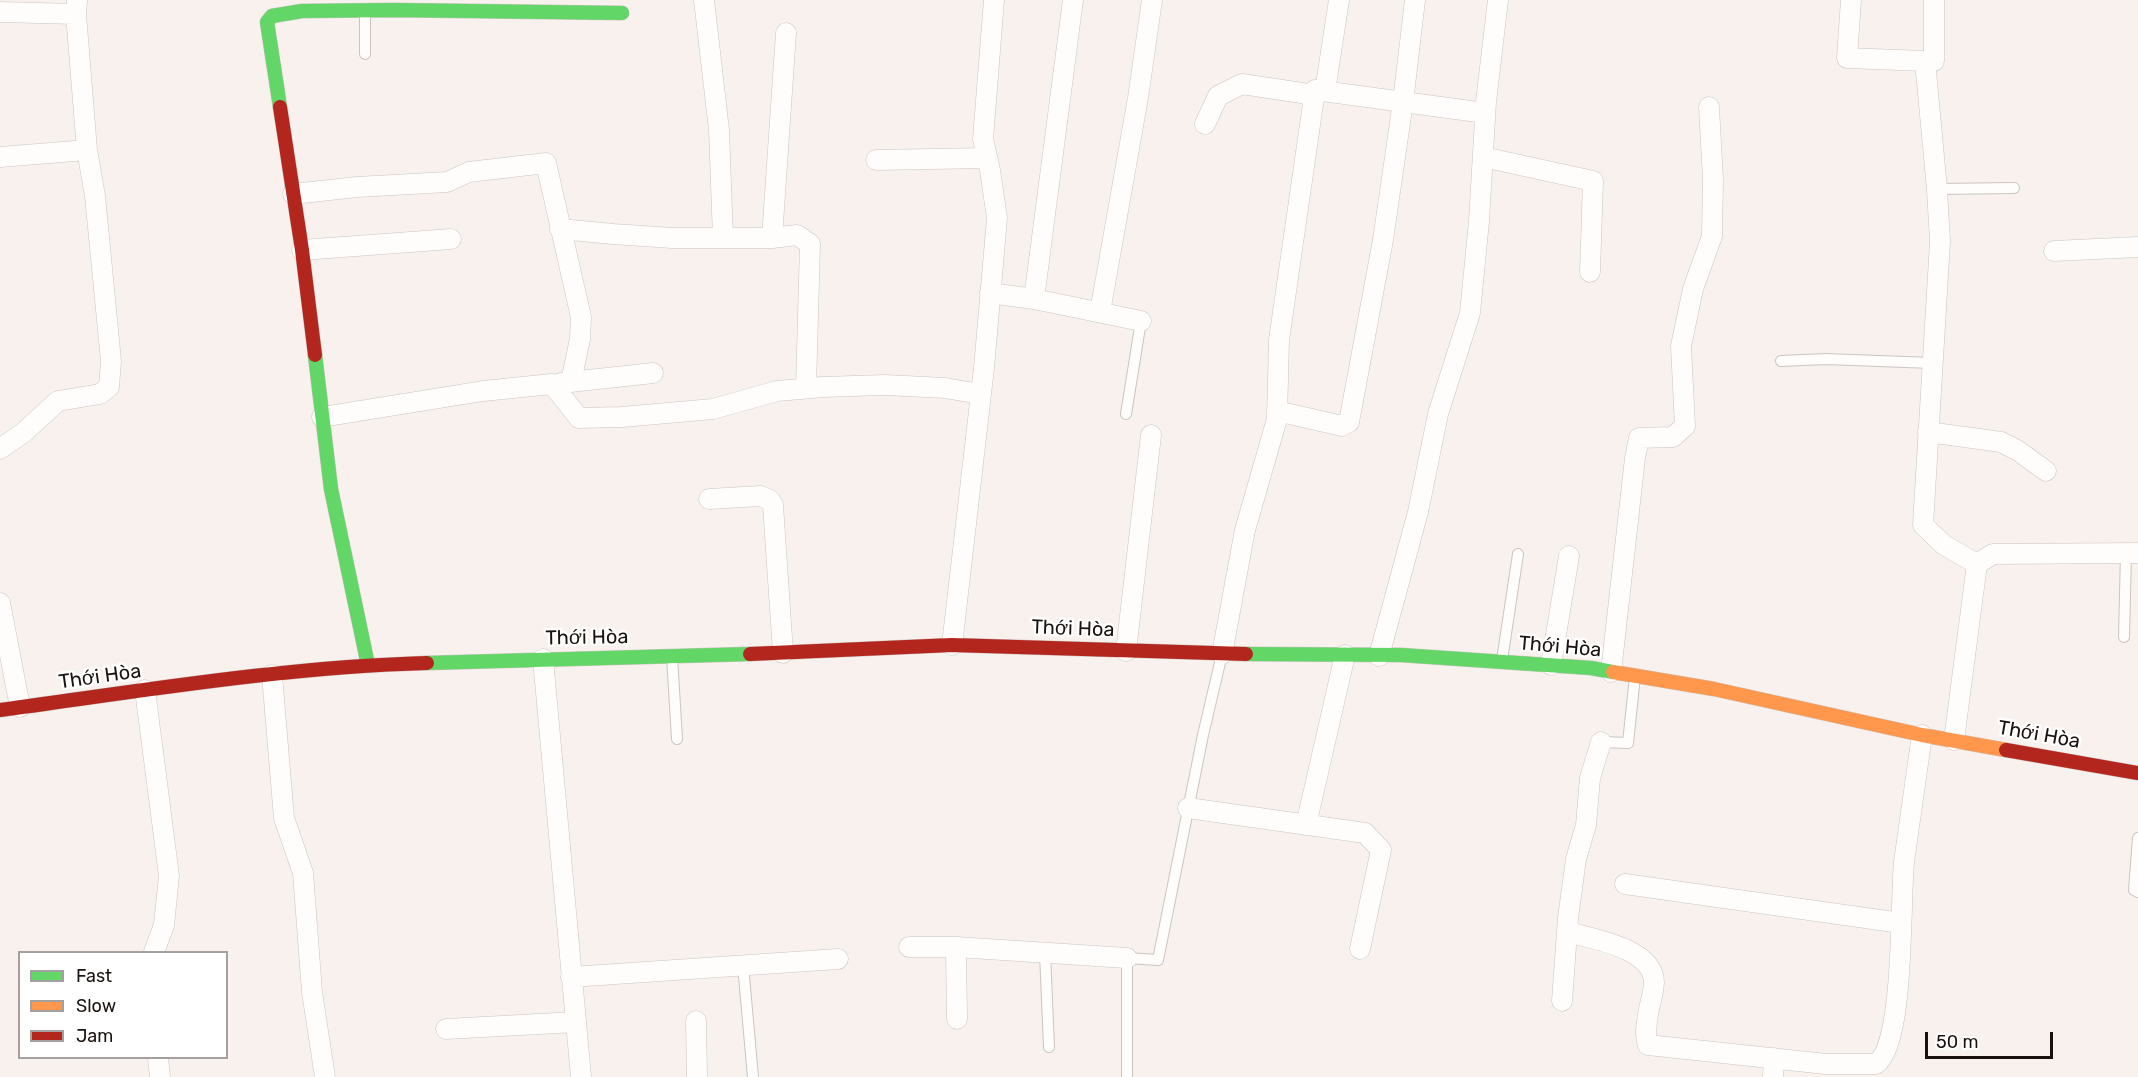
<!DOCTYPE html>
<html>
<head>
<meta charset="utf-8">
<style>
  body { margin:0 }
  #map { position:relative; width:2138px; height:1077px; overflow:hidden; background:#f9f1ed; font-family:Rubik,sans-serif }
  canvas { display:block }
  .legend { position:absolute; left:18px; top:951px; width:210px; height:108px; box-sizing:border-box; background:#fff; border:2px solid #a3a09f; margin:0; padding:8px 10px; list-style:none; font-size:18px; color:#1a120e }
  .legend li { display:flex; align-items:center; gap:12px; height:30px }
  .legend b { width:30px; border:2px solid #a3a09f }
  .scale { position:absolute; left:1925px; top:1032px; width:128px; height:27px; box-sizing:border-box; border:3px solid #1a120e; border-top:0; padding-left:8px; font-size:18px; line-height:21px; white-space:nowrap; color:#1a120e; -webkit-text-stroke:4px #fff; paint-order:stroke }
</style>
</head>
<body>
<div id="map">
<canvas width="2138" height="1077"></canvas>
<ul class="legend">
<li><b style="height:8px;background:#63d668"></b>Fast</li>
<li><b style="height:8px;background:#ff974d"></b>Slow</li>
<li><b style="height:8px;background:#b3261e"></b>Jam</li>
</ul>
<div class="scale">50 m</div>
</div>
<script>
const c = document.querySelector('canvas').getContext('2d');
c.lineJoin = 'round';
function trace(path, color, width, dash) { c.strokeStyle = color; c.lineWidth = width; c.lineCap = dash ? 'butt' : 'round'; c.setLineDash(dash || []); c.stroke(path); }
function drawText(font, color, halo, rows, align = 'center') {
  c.font = font + ' Rubik,sans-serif'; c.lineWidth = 5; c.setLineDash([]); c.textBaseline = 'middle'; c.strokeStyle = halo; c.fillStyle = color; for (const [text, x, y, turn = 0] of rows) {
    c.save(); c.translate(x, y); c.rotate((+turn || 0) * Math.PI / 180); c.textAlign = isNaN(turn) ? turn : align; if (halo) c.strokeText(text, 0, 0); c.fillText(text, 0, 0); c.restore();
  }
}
const lane = new Path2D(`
  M365,11V54
  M1937,189L2014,188
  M1781,361L1826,359L1932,363
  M1126,414L1141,321
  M2124,637L2126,552
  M672,656L677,739
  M1502,660L1518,554
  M1601,742L1628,743L1635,676
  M2138,838L2134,890L2138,892
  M1045,953L1049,1047
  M743,965L753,1077
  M1127,1077V958L1158,960L1203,735L1222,654`);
const street = new Path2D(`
  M704,0L719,130L723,238
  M1851,0L1847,58L1925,61
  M1934,0V61H1925L1937,189L1940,242L1923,525L1944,545L1977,564
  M0,12L76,14
  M1325,91L1339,0
  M1205,124L1218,96L1242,84L1315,95
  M0,157L87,150
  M1483,157L1593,181L1590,272
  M876,160L987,158
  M293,194L357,187L447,182L469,172L546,163L581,317L580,339L571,382
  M560,229L613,234L672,238H772L797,235L810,244L806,388
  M772,238L786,33
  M302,250L451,239
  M2054,251L2138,247
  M990,293L1034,299L1141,321
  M1034,299L1073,0
  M1100,312L1138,98L1152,0
  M561,383L653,373
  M1277,411L1342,426L1349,422L1383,240L1403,102L1415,0
  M322,417L483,391L552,384L579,418L622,417L713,409L777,391L823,387L885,385L945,388L980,394
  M1928,432L2001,442L2017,450L2046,471
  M0,449L23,433L58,401L100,394L109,387L111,361L95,196L87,150L76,14L77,0
  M709,499L761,496L770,500L773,505L783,653
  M0,603L20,707
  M952,645L984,368L997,218L990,170L983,139L994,0
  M1126,651L1151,435
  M1222,654L1245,530L1277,419L1279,340L1315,90L1485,113
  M1379,656L1418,512L1438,414L1470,313L1479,221L1486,102L1498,0
  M543,659L581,1077
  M1551,665L1569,556
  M1611,672L1635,458L1639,438L1673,437L1685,426L1681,346L1693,289L1712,236L1713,179L1709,107
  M272,675L284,818L303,873L312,992L325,1077
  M145,690L169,876L164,925L154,952
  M1954,740L1977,564L1993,554L2138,553
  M1188,808L1365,833L1381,850L1360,949
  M1306,825L1345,655
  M1625,884L1901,923
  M1568,932C1593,939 1653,948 1654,982C1654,990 1651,1000 1649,1009C1647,1021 1644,1034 1648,1045L1826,1064H1876C1905,1045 1900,899 1904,862C1910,820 1916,777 1922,735
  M909,947H956
  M571,977L838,959
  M1562,1001L1568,918L1576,859L1586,825L1590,778L1601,742
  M957,1019L956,947L1127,958
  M696,1021L697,1077
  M446,1029L576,1022
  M158,1058L160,1077
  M1773,1077L1774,1058`);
const fast = new Path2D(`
  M280,107L267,22L272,16L302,11L393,10L622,13
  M315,355L331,489L368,665
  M1246,654L1401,655L1591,668L1613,672
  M427,663L750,654`);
const slow = new Path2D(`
  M1613,672L1714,689L1922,735L2006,750`);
const jam = new Path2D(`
  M280,107L302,250L315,355
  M750,654L952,645L1246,654
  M0,710C141,691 284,667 427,663
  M2006,750L2138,773`);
const streetNames = [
  ["Thới Hòa",1073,629,2],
  ["Thới Hòa",587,638,-1],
  ["Thới Hòa",1560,647,5],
  ["Thới Hòa",100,677,-8],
  ["Thới Hòa",2039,735,10]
];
trace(lane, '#cbc4c0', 12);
trace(street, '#cbc4c0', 21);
trace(fast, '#cbc4c0', 15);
trace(slow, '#cbc4c0', 15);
trace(jam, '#cbc4c0', 15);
trace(lane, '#fefdfc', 10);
trace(street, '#fefdfc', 20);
trace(fast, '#63d668', 14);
trace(slow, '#ff974d', 14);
trace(jam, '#b3261e', 14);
drawText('20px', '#1a120e', '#fff', streetNames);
</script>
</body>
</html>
